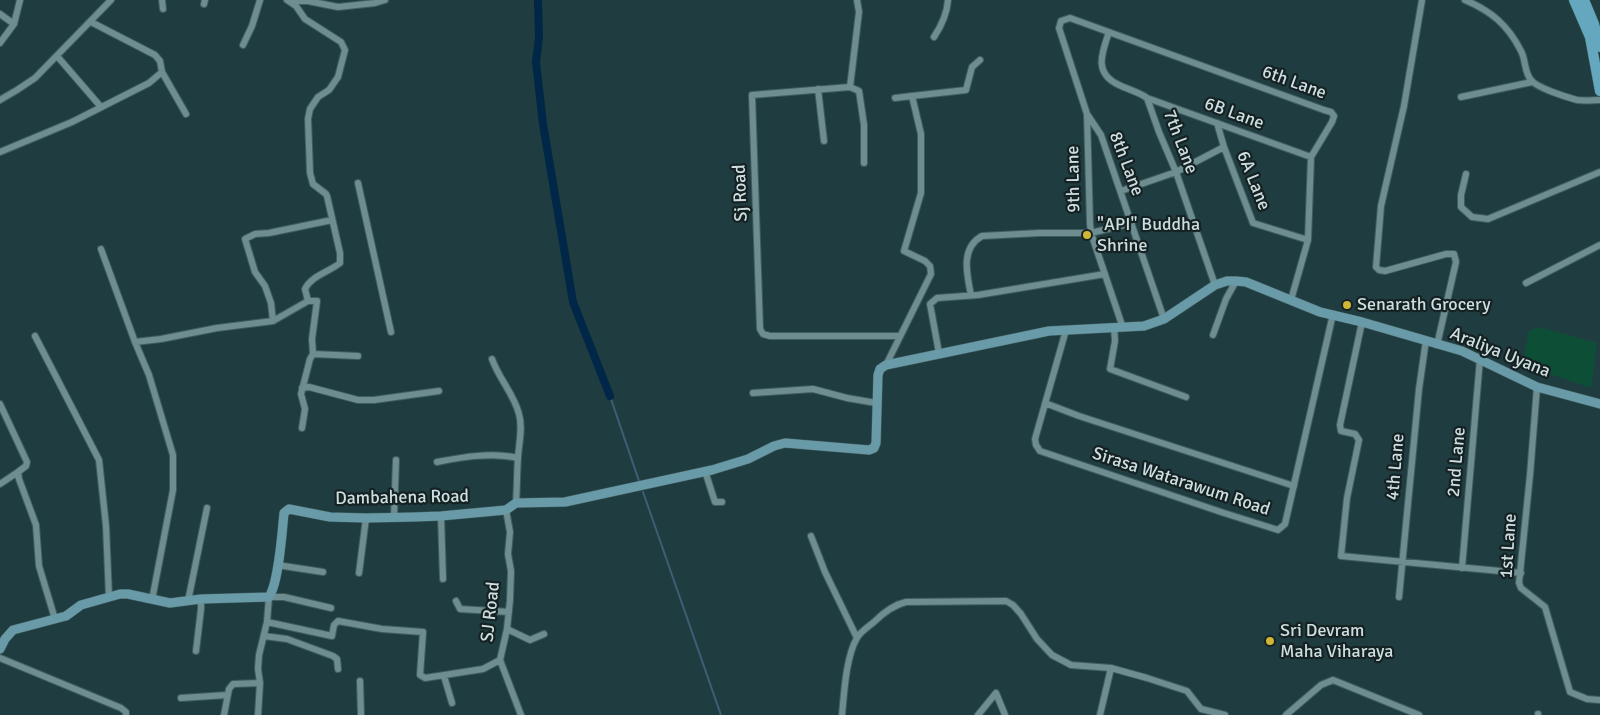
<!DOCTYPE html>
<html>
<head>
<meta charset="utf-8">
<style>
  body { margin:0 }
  canvas { display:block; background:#1f3d40 }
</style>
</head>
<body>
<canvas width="1600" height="715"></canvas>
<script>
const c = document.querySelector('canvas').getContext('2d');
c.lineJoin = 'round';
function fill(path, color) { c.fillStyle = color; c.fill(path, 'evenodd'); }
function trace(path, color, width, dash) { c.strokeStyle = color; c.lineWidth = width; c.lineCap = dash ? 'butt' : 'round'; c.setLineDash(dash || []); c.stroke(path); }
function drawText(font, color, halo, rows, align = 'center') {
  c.font = font + ' Signika,sans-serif'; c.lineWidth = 4.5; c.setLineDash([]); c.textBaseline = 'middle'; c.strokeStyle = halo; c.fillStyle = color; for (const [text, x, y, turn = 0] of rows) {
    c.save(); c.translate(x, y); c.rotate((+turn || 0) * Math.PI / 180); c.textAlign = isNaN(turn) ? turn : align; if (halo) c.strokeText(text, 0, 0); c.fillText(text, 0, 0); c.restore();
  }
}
const green = new Path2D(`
  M1539,327L1597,343L1591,388L1522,364L1529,331Z`);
const stream = new Path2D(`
  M610,396L639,481
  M643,492L721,715`);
const canal = new Path2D(`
  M538,0L539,37L536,62L543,124L573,302L610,396`);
const street = new Path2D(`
  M162,0L163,9
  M1422,0L1404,106L1381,206L1376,267L1379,270L1385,271L1446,254H1454L1456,262L1437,345
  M1465,0C1491,11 1508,25 1521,51C1526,60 1524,72 1531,80C1537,88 1566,97 1577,100C1584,101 1593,100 1600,100
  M290,1H308L338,7L375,3L385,0
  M204,4L205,0
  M0,14L14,24
  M91,22L155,55L160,61L162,72L186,114
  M1109,32C1102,53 1093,73 1119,85C1129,90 1139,92 1147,98L1159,132L1176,172L1215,285
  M934,37C942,25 947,14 948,0
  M0,43L14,24L20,0
  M243,45L252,26L260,0
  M57,56L101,107
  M850,87L859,12L857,0
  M818,89L824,141
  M912,96L966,90L972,67L980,60
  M1461,97L1532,82
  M1147,98L1311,157
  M0,100L17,90L35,78L111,0
  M1087,115L1090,224L1091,233L1123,328
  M1217,123L1224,147L1253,223L1308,240
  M0,152L72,122L149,83L162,72
  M864,163V125L859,91L850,87L752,95L760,329L763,334L770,336H900
  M1466,174L1461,195V207L1472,217L1488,219L1600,172
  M358,183L391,332
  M1121,191L1176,172L1224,147
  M101,249L135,342L149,375L173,455V490L152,600
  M1526,283L1600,245
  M971,295C967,275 960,248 982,236L1039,233H1091L1132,223
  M308,301H317L312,339L313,354L358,356
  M1164,319L1101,135L1087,114L1059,28L1061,21L1070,18L1324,110L1331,112L1334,116L1332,122L1311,157L1308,240L1291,300
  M273,321L271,303L265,286L255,272L245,239L255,234L269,233L332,220
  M1362,322L1340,425L1341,431L1355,434L1359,440L1347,498L1341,556L1521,573
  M1114,327L1115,341L1110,369L1186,397
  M1066,330L1035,439L1036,445L1040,451L1224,513L1278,530L1285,524L1333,314
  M1213,335L1226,299L1236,281
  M35,336L99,460L106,526L109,597
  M135,342L161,339L217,328L273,321L308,301L305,289C311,276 329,272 340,263V253L327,196L326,194L313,184L310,173L308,119L310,109L318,97L329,90L338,77L345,50L341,42L305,19L296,6L287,0
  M939,353L930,304L937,298L978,295L1105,274
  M492,359C499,379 514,394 519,414C523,428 519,443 518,457C517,472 517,488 516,503
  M886,365L931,274L930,266L925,261L904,251L921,193V134L912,96L895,98
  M1537,387L1530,475L1519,583L1521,588L1545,607L1570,692L1587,699L1600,700
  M302,388L309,387L358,400H374L439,391
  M753,393L813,389L847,398L876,403
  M1045,403L1079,416L1294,486
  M0,404L27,462L26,466L18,472L19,479L36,525L39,566L55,619
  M302,428L305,409L301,394L310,359L313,354
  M437,462C463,457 491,452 518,458
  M705,471L715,502H722
  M0,484L18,472
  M506,510L510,532L508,554L511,571L510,600L507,629L500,660L521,715
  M441,516L443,579
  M394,517L396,460
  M811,536L825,572L857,638
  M277,565L323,572
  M1462,568L1480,359
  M359,573L366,518
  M1399,597L1419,389L1426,340
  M188,601L207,508
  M456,601L460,609L509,612
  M267,622L332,636L334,625L338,621L382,629L423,632L420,675L425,678L483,669L500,660
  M507,629L530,640L544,634
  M264,636L287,639L333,656L337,659L338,669
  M196,651L201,609V599
  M0,658L121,708L126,712V715
  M444,676L452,703
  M360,681L361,715
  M181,698L227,695
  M224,715L229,689L233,684L260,683
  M258,715L260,683L258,669L259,655L267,622L269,597H284L331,608
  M842,715C844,694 846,656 857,638C860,632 868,627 874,622C883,613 893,605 906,602L1006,601L1013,605L1021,614L1037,639L1052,655L1071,665L1111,668L1147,678L1187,691L1201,709L1225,715
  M978,715L996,693L1005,715
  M1100,715L1111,668
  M1286,715L1321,685L1333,680L1419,715
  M1538,715V714`);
const secondary = new Path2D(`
  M0,649L5,639L13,630L66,616L81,605L120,594H128L170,603L201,599L269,597C279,582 282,532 284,513L289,509L330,517L366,518L415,517L441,516L506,510L516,503L565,502L712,470L748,459L774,446L785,443L869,450L874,448L876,443L878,375L880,369L886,365L1049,331L1144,326L1164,319L1215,285L1227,281H1236L1246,282L1320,312L1362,322L1462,351L1537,387L1600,404`);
const primary = new Path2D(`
  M1574,0L1590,37L1600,91
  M1584,0L1594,24L1600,47`);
const markers = [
  [1087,235,5,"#d1b736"],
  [1347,305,5,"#d1b736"],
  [1270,641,5,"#d1b736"]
];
const streetNames = [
  ["6th Lane",1294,83,20],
  ["6B Lane",1234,114,20],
  ["7th Lane",1180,142,69],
  ["8th Lane",1126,164,69],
  ["9th Lane",1074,179,-91],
  ["6A Lane",1253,181,68],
  ["Sj Road",741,193,-92],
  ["Araliya Uyana",1500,353,22],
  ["2nd Lane",1457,462,-85],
  ["4th Lane",1396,467,-85],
  ["Sirasa Watarawum Road",1181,482,18],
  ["Dambahena Road",402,498,-1],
  ["1st Lane",1509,546,-86],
  ["SJ Road",491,612,-84]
];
const poiNames = [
  ["\"API\" Buddha",1097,225],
  ["Shrine",1097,246],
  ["Senarath Grocery",1357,305],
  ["Sri Devram",1280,631],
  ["Maha Viharaya",1280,652]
];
fill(green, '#0d4f36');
trace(stream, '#3e5d76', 2);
trace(canal, '#002648', 8);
trace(street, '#415c5e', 8);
trace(secondary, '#415c5e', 10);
trace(primary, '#415c5e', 11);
trace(street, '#6d8d91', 6);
trace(secondary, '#689aa8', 9);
trace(primary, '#64a7be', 10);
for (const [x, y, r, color] of markers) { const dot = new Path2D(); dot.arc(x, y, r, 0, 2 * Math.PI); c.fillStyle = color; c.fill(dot); trace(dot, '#152123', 2); }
drawText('18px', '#cddee0', '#152123', streetNames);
drawText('18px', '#cddee0', '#152123', poiNames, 'left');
</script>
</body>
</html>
